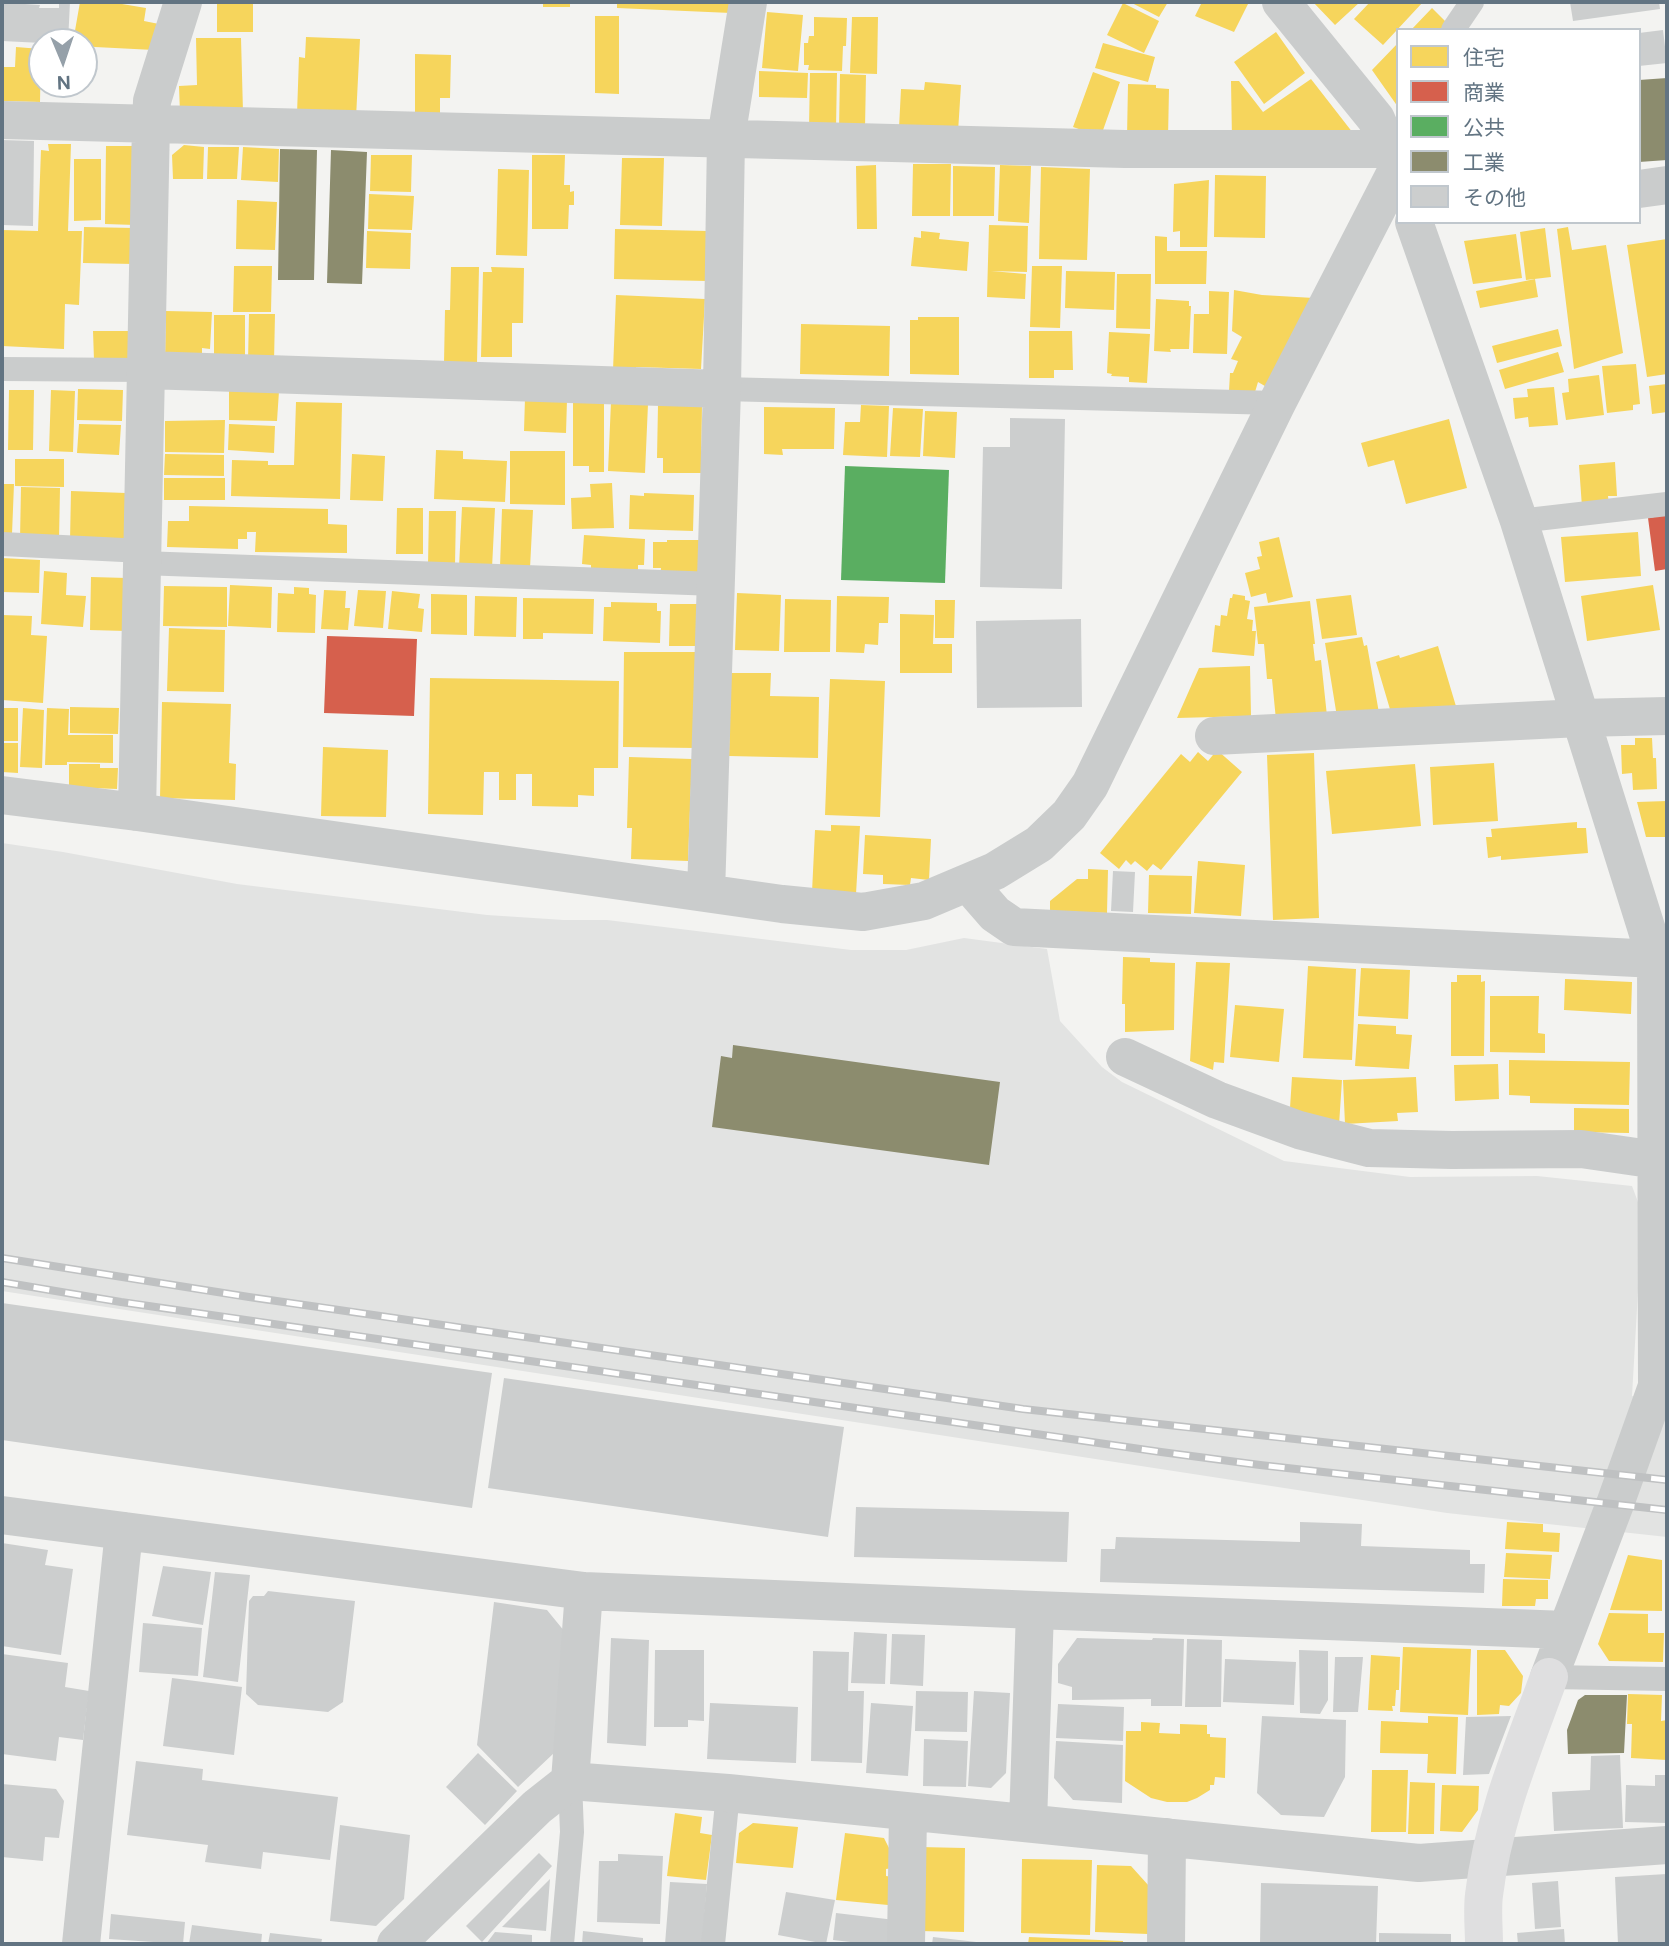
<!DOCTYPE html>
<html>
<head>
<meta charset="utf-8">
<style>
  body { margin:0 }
  #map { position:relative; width:1669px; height:1946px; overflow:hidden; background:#f3f3f1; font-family:"DM Sans","Noto Sans JP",sans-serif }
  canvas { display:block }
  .frame { position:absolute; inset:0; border:4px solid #627482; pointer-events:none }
  .legend { position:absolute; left:1396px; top:28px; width:245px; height:196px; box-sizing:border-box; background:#fff; border:2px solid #c0c7cd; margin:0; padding:9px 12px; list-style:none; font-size:21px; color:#627482 }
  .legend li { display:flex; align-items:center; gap:14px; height:35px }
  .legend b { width:35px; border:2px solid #c0c7cd }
  .north { position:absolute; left:28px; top:28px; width:70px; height:70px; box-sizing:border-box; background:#fff; border:2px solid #c0c7cd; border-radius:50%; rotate:178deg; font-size:19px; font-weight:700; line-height:28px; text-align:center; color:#627482 }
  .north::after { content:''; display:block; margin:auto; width:24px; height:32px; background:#95a0a9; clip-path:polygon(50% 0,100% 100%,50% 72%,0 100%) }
</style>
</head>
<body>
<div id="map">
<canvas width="1669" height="1946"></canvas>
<div class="frame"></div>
<ul class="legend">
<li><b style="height:19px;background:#f6d55c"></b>住宅</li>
<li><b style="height:19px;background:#d6604d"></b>商業</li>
<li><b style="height:19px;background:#5aae61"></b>公共</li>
<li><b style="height:19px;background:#8c8c6e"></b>工業</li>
<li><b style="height:19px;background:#cccece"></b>その他</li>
</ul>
<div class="north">N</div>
</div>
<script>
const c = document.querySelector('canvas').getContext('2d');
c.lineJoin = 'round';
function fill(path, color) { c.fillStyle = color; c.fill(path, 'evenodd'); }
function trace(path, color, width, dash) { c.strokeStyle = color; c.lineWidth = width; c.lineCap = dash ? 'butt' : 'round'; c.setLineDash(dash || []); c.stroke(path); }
const built = new Path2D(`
  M2,843L63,852L237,884L487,915L564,920H607L851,950H906L964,938L1047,949L1060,1021L1102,1067L1122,1082L1284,1161L1410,1177L1537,1176L1632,1186L1641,1210L1639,1274L1632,1396L1667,1402V1537L1447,1513L2,1291Z`);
const homes = new Path2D(`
  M80,2H110L146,8L144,21L159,24L154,50L95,47L84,45V42H73Z
  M217,2H253V32H217Z
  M543,2H570V7H543Z
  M617,2H732L731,13L617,8Z
  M1130,2H1168L1159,17Z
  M1202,2H1249L1234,32L1195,16Z
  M1313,2H1360L1335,25Z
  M1370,2H1423L1383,45L1354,19Z
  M1123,3L1159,21L1144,53L1107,35Z
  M1432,8L1449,25L1446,30H1411Z
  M767,12L803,15L798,71L762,68Z
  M595,16H619V94L595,93Z
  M814,17L847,18L846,46H843L842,71L808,70L809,65H804V43H808L809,36H814Z
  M852,17H878L877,74L850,73Z
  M1276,32L1305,73L1264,104L1234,62Z
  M306,37L360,39L356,118L297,114L299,57L305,58Z
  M196,38H241L243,112L180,113L179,86L197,85Z
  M1103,43L1155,57L1148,82L1095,68Z
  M1398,43V107L1372,70Z
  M16,47L41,49L40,102L2,101L3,67H15Z
  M415,54L451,55L450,98H440V113L415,114Z
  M759,71L808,73L807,98L759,97Z
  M1093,72L1120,82L1102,133L1093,134L1073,127Z
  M810,73H837L836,128H809Z
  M840,74L866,75L865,128L839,129Z
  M1311,79L1353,133L1232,140L1231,81H1239L1263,112Z
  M925,82L961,85L958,132L899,128L901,89L924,90Z
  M1128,84L1156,85V88L1169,89L1168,138L1127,137Z
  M48,144H71L68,231H82L79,305L65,304L64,349L2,346V230L38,231L41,150L49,151Z
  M184,145L204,147L203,179H173L172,155Z
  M106,146H136L135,225L105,224Z
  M208,147H239L237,179H207Z
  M243,147L279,149L278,182L241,180Z
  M371,155H412L411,192L370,191Z
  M532,155H565L564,185H570V192L574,191V205H569L568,229H532Z
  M622,158H664L662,226L620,225Z
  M74,159H101V220L74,221Z
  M913,164H951L950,216H912Z
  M876,165L877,229H857L856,166Z
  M1000,165L1031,166L1029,223L998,221Z
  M953,166L995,167L994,216H953Z
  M1041,167L1090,169L1087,260L1039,259Z
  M498,169L529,170L527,256L496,255Z
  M1215,175L1266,176L1265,238L1214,237Z
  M1209,180L1207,247H1180V231L1173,232L1174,184Z
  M369,194L414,196L412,230L368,229Z
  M237,200L277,202L275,250L236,249Z
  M989,225L1028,226L1027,272L991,271L1026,274L1025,299L987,297Z
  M84,227L134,228V264L83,263Z
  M1568,227L1572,250L1606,245L1623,353L1574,369L1557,229Z
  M1545,228L1551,277L1526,280L1520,232Z
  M615,229L708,231L707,281L614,279Z
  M367,231L411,233L410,269L366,268Z
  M921,231L940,233L939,239L969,242L967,271L911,266L914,237L921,238Z
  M1516,234L1522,278L1473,284L1464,241Z
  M1155,236L1167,237V251H1207L1206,284H1155Z
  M1667,239V374L1647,377L1627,245Z
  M234,266H272L271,312H233Z
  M1032,266H1062L1060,328L1030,327Z
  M451,267H479L477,363H444L445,310H450Z
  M491,267L524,268L523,323H512V357H481L483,272H492Z
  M1066,271L1115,272L1114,310L1065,308Z
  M1117,274H1151L1150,329L1116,328Z
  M1535,279L1538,297L1480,308L1476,291Z
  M1234,290L1262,295L1314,298L1270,389L1258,382L1255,392L1229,391L1230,373H1233L1238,361L1231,359L1242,337L1232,331Z
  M1209,291L1229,292L1227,354L1193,353L1194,314H1209Z
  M616,295L705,299L701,369L636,367V371L613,370Z
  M1156,299L1189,301V306H1191L1189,349H1170L1171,352L1154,351Z
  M166,311L212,312L210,349L202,348V359H165Z
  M249,314H275L274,362L248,361Z
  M214,315H245V361H214Z
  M918,317H959V375L910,374V320H918Z
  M801,324L890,326L889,376L800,374Z
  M1558,329L1562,346L1497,363L1492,346Z
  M93,331H128V359L94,360Z
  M1029,331H1072L1073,370H1054V378H1029Z
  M1109,332L1150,334L1147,383L1129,382V377L1111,376L1112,374L1107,373Z
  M1558,352L1564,372L1505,389L1499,370Z
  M1636,364L1640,404L1633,405V410L1607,413L1602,366Z
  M1599,375L1604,415L1566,420L1562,393L1569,392L1568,379Z
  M1667,384V412L1652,414L1649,386Z
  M1554,387L1558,425L1529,427L1528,417L1515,419L1513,398L1528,397L1527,389Z
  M78,389L123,390L122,421L77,420Z
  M9,390H34L33,450H8Z
  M51,390L75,391L73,452L49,451Z
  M229,390L279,391L277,421L229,420Z
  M525,398L567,400L566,433L524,431Z
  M573,401L604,402V472H589V466H573Z
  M296,402L342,403L340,499L231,496L232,460L268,461V465H294Z
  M611,402L648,404L645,473L608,471Z
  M658,405H702L701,473H663V458H657Z
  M861,405L889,406L887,457L843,455L845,422H860Z
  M764,407L835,408L834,449H782L783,455L764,454Z
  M893,408L923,409L920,457L890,456Z
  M925,411L957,412L955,458L923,456Z
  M1449,419L1467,488L1406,504L1394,460L1368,467L1361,443Z
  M225,420L224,453L165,452V421Z
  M79,424L121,425L119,455L77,453Z
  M229,424L275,426L274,453L228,450Z
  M436,450L463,451V459L507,461L505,502L434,499Z
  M510,451H565V505L510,504Z
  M165,454L224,455V476L164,475Z
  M352,454L385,456L383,501L350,500Z
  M15,459H64V487L15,486Z
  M1615,462L1617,496H1608L1609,505L1582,507L1579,465Z
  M164,478H225V500H164Z
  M612,483L614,528L572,529L571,498L591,497L590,484Z
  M2,484H14L12,534L2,533Z
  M21,487L60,488L59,540L20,539Z
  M71,491L126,493L125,544L70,541Z
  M644,493L694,495L693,531L629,529L630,495L644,496Z
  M189,506L328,509V524L347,525V553L255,552L256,532H247V539H238V549L167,547L168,521H189Z
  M462,507L495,508L492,568L459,567Z
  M397,508H423V554H396Z
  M502,509L533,510L530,568L500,567Z
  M429,511H456L455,565H428Z
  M1638,532L1641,576L1565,582L1561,537Z
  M584,535L645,539L644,565H638V575L591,573V565L582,564Z
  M1279,537L1293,597L1268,603L1266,593L1251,597L1245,573L1260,569L1257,557L1262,556L1259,542Z
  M667,540H700V579L660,578L661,568H653V542H667Z
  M2,558L40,560L39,593L2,592Z
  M44,571L67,573L66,595L86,596L83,627L41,624Z
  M91,577L127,578L126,631L90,630Z
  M230,585L272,587L271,628L228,626Z
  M1653,585L1660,630L1587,641L1581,596Z
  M164,586L227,587V627L163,626Z
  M294,587L309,588V594L316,595L315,633L277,632L278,593L294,594Z
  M324,590L346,591L345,608H350L348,630L321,629Z
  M358,590L386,591L383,628L354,626Z
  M392,591L420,594L418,608L424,609L422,632L388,629Z
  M737,593L781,595L779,651L735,650Z
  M431,594L467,595V635L431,634Z
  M1233,594L1245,596V600L1250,601L1247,619L1253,620L1252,631H1256L1254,656L1212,652L1215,625L1220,626L1221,615L1227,616L1230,598H1232Z
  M1351,595L1357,635L1322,639L1316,599Z
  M475,596L517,597L516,637L474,636Z
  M837,596L889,597L888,623H879L878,645L865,644L864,653L836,652Z
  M523,598L594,599L593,634L543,633V639H523Z
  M785,599L831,600L830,652H784Z
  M935,600H955L954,638H935Z
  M1310,601L1315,644H1313L1315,661L1321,660L1327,716L1276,720L1272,679H1267L1264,644H1258L1254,607Z
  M611,602L657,603V611H661L660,643L603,641L604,607H611Z
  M670,604H697L696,646H669Z
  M900,614L934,615L933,644H952V673H900Z
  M2,615L32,616L31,635L47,636L43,703L2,700Z
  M169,628L225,630L224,692L167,691Z
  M1362,637L1364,646L1367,645L1379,713L1337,717L1325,643Z
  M1438,646L1458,713L1392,716L1376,662L1399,655L1400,658Z
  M624,652H695V748L623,747Z
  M1250,666L1251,716L1177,718L1199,668Z
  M731,673H771L770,696L819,697L818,758L729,756Z
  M430,678L619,681L618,768H594V796L578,795V807L532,806V774H516V800H499V772H484L483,815L428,814Z
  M830,679L885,681L880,817L825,815Z
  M162,702L231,704L229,763L236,764L235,800L160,798Z
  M70,707L119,708L118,734L70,733Z
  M2,708H18V741H2Z
  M23,708L44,710L42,768L20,767Z
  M47,708L69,709L68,735H113V763L67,762V765H45Z
  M1635,738H1652L1653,758H1656L1657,789L1633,790L1632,773L1622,774L1621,745H1635Z
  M2,743H18V773L2,772Z
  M323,747L388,750L386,817L321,816Z
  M1217,750L1242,772L1161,870L1153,864L1147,871L1135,861L1131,865L1126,860L1119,869L1100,853L1181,754L1190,762L1198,752L1208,761Z
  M1314,753L1319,918L1273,920L1267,755Z
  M629,757L692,759L688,861L631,859L632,828H627Z
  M1494,763L1498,821L1433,825L1430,767Z
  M69,764H100V768H118L117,789L69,787Z
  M1415,764L1421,826L1332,834L1326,771Z
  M1667,801V837H1646L1637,802Z
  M1577,822V828H1586L1588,853L1501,860V856L1488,858L1486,837H1492L1491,829Z
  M831,825L860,826L856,894L812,892L815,830L831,831Z
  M865,835L931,839L929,880L911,878L910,885L883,884V875L863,874Z
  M1198,861L1245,865L1241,916L1194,913Z
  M1088,869L1108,870L1107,913L1050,911V901L1077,879H1088Z
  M1149,875L1192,876L1191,914L1148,913Z
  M1123,957L1150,958V962L1175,963L1174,1030L1125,1032V1004H1122Z
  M1196,962L1230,963L1224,1063L1214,1062L1213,1070L1190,1061Z
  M1308,966L1356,969L1352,1060L1303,1058Z
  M1361,968L1410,970L1408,1019L1358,1016Z
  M1457,975H1481V982L1485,981L1484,1056H1451V982H1457Z
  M1565,979L1632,982L1631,1014L1564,1010Z
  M1490,996H1539L1538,1033L1545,1034V1053L1490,1052Z
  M1235,1005L1284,1009L1279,1062L1230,1057Z
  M1358,1024L1396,1026V1034L1412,1035L1409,1069L1355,1066Z
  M1509,1060L1630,1062L1629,1105L1530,1103V1096L1509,1095Z
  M1498,1064L1499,1099L1455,1101L1454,1065Z
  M1292,1077L1342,1080L1339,1125L1290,1108Z
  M1416,1077L1418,1112L1397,1113L1398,1121L1345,1124L1343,1080Z
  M1574,1108L1629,1109V1133L1574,1132Z
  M1507,1522L1543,1524V1532L1560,1533L1559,1552L1505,1549Z
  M1506,1553L1552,1555L1550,1579L1504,1577Z
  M1628,1555L1662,1560V1611L1610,1610Z
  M1503,1579L1548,1580V1599H1536L1535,1606H1502Z
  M1609,1613L1648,1614V1633H1664L1663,1662L1609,1661L1598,1644Z
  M1403,1647L1471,1649L1468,1715L1400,1712Z
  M1477,1650H1505L1523,1676L1521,1693L1509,1706L1500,1705L1499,1714L1477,1715Z
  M1371,1655L1400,1657L1399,1690H1396L1395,1706H1392L1393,1711L1368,1710Z
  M1628,1694L1662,1695L1661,1721L1667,1720V1760L1631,1758L1632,1724H1627Z
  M1428,1716L1458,1717L1456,1774L1427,1773L1428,1754L1380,1753L1381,1721L1428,1723Z
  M1141,1722L1160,1723L1159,1733L1180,1734V1724L1207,1725V1734H1210V1737L1226,1738L1225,1778L1215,1777L1214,1785H1210V1790L1197,1798L1187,1802H1167L1151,1798L1125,1781L1126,1731H1141Z
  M1372,1770H1408L1406,1832H1371Z
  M1410,1782L1435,1783L1434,1834H1408Z
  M1442,1785L1479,1786L1478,1810L1462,1832L1440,1831Z
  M675,1813L702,1817L700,1833L712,1835L706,1880L667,1876Z
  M753,1823L798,1827L793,1868L736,1863L739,1833Z
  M845,1833L884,1838L889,1848L893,1868L886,1869V1876L893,1877L888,1905L836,1900Z
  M919,1847L965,1848L964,1932L919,1931Z
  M1022,1859L1092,1860L1090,1935L1021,1933Z
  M1097,1865L1131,1866L1149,1886L1148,1934L1095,1932Z
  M1029,1937L1123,1941V1944H1028Z`);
const shops = new Path2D(`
  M1667,515V569L1655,571L1648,518Z
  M327,636L417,639L414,716L324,713Z`);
const public = new Path2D(`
  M845,466L949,470L945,583L841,580Z`);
const industry = new Path2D(`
  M1667,78V160L1639,162V80Z
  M280,149L317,150L314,280H278Z
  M331,150L367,152L362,284L327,283Z
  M733,1045L1000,1082L989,1165L712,1127L721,1056L732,1058Z
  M1585,1695H1627L1624,1753L1568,1754L1567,1730L1578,1700Z`);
const building = new Path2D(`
  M3,2H25V4L40,5L39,8H59V2H70L68,42L42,43L2,41Z
  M1570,2H1659L1660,9L1573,21Z
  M1663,30L1667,63L1639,66V33Z
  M2,140L34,141L33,226L2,225Z
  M1010,418L1065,419L1062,589L980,587L983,447H1010Z
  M1081,619L1082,707L977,708L976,621Z
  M1113,871L1135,872L1133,912L1111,911Z
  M2,1303L492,1373L472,1508L2,1440Z
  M504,1378L844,1427L828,1537L488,1488Z
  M856,1507L1069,1512L1067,1562L854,1557Z
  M1300,1522L1362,1524L1361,1546L1470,1550V1564H1485L1484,1593L1100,1582L1101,1549H1115L1116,1537L1300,1542Z
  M2,1543L48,1550L45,1565L73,1569L61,1655L2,1646Z
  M163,1566L211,1572L203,1625L152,1616Z
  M215,1572L250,1575L238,1682L203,1677Z
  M268,1591L355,1601L343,1702L328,1712L258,1705L246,1694L249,1601L253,1596H264Z
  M494,1602L547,1610L565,1632L554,1753L518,1787L477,1745Z
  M143,1623L202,1628L198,1676L139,1672Z
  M854,1632L887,1634L885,1684L851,1683Z
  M892,1634L925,1635L923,1686L890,1684Z
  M611,1638L649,1640L646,1746L607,1743Z
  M1077,1638L1152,1640L1153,1638L1184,1639L1182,1706H1151V1699L1072,1700V1687L1058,1683V1664Z
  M1187,1639L1222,1640L1221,1707H1185Z
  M655,1650H704V1721L688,1720V1727H654Z
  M1299,1650L1328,1651V1700L1320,1714L1300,1713Z
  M813,1651L849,1652L848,1691H864L862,1763L811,1761Z
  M2,1654L68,1663L65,1687L89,1691L83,1740L59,1737L56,1761L2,1754Z
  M1335,1657H1363L1358,1712H1333Z
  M1225,1659L1296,1662L1294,1705L1223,1702Z
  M172,1678L242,1687L234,1755L163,1746Z
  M916,1691L968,1692L967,1732L915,1731Z
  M974,1691L1010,1693L1006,1773L991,1788L968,1786Z
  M710,1703L798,1707L796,1763L707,1759Z
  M871,1703L913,1706L908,1776L866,1773Z
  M1058,1704L1124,1707L1123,1741L1056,1738Z
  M1262,1716L1346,1720L1345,1777L1324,1817L1281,1815L1257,1793Z
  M1511,1716L1489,1774L1463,1775L1466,1717Z
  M924,1739L968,1741L966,1787L923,1786Z
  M1056,1741L1123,1745L1122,1803L1073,1800L1054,1778Z
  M478,1753L517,1791L485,1825L446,1787Z
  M1620,1755L1623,1828L1554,1831L1552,1792L1590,1790L1591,1756Z
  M136,1761L203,1769L202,1780L338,1797L330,1860L263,1852L261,1869L205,1862L208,1845L127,1835Z
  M1655,1775H1667V1823L1625,1822L1626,1785L1655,1786Z
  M2,1784L56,1789L64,1801L59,1838L45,1837L43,1861L2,1857Z
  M340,1825L410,1835L404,1899L376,1926L330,1921Z
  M539,1853L552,1866L482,1942L466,1926Z
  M618,1854L663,1856L660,1924L597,1922L599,1861H618Z
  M1667,1874V1944H1618L1615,1877Z
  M550,1879L546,1931L502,1927Z
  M1558,1881L1561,1927L1535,1929L1532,1883Z
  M670,1882L707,1884L702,1944H665Z
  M1261,1883L1378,1886L1376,1944H1260Z
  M786,1892L835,1900L826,1944L778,1935Z
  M836,1913L895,1920L892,1944H868L833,1940Z
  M111,1914L185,1922L183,1944L109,1939Z
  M192,1925L262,1934L261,1944H189Z
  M1564,1929L1565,1944H1518L1517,1933Z
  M583,1931L643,1938V1944H582Z
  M495,1932L532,1935V1944H486Z
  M270,1933L322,1939L321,1944H268Z
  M1379,1933L1451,1934V1944H1379Z
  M933,1937L985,1943V1944H932Z`);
const lane = new Path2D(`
  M1453,30L1472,2
  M2,369L146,370
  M722,389L1277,403
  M1519,521L1667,504
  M2,544L143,551
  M142,563L716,584
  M1549,1677L1667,1679
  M562,1944L572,1832L570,1781
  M713,1944L728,1793`);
const street = new Path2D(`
  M1281,2L1376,119L1389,149L1398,163
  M2,120L1125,149H1389
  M1639,189L1667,185
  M1414,222L1519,521L1656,959L1657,1386L1615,1504L1549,1677
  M146,370L722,389
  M1214,736L1580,718L1667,716
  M2,795L137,812L782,904L863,912L924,901L995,871L1039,844L1069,815L1090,785L1277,403L1398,168
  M137,812L151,123L152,101L183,2
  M968,883L995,914L1014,927L1656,959L1667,961
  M706,893L722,389L726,138L748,2
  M1125,1057L1217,1100L1299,1130L1369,1148L1452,1150L1581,1149L1657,1160
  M2,1515L584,1591L1035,1610L1566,1630
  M570,1781L584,1591
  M1028,1823L1035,1610
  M81,1944L124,1531
  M396,1944L537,1807L570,1781L728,1793L1419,1863L1667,1845
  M906,1944L908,1812
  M1166,1944L1167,1837`);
const secondary = new Path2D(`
  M1484,1944C1484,1928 1482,1911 1484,1895C1493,1819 1523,1748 1549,1677`);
const rail = new Path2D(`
  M2,1258L249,1297L1023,1409L1667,1480
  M2,1282L121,1302L1161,1452L1260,1465L1667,1510`);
fill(built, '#e2e3e2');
fill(homes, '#f6d55c');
fill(shops, '#d6604d');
fill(public, '#5aae61');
fill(industry, '#8c8c6e');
fill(building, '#cccece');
trace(lane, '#cacccc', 24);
trace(street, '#cacccc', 38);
trace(secondary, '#dfdfe0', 38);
trace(rail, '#bfc1c2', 8);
trace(rail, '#fff', 5, [16]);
</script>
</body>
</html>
